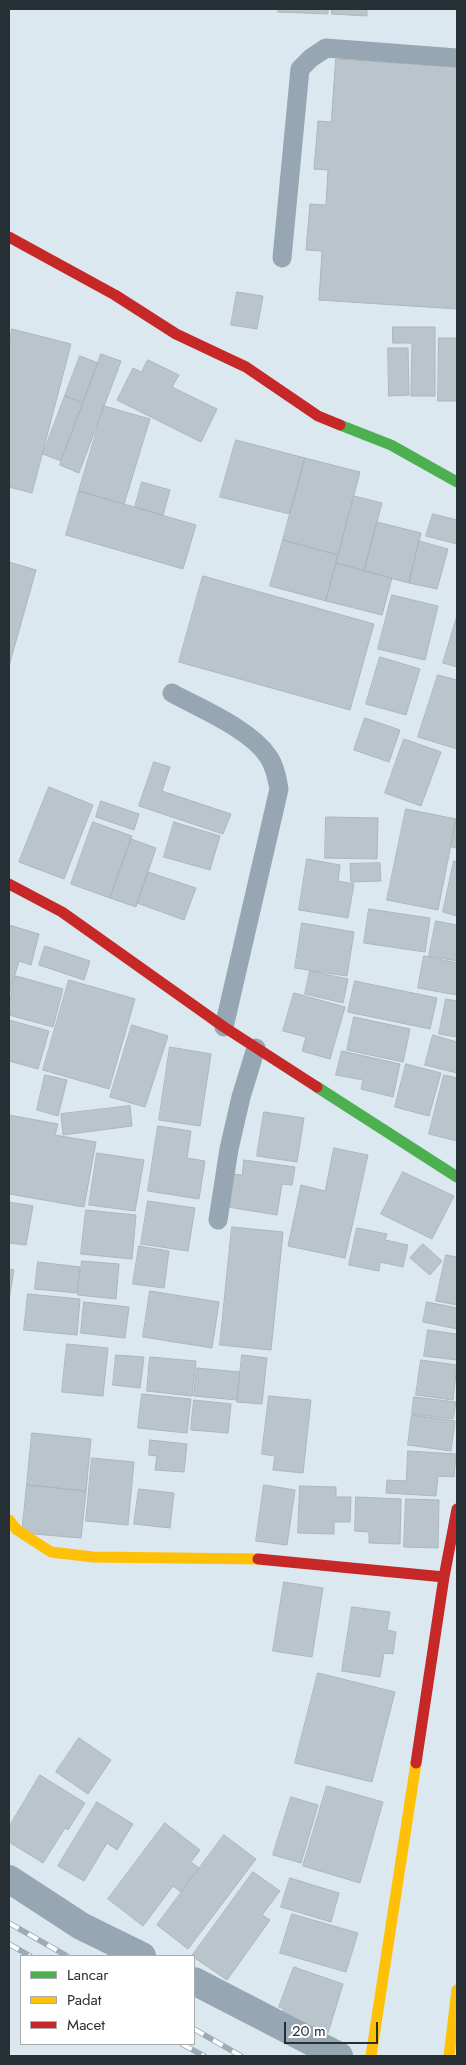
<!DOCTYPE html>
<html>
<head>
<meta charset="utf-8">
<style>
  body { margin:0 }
  #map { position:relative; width:466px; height:2065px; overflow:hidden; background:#dbe8f0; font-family:Jost,sans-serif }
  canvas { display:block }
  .frame { position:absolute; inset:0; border:10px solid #262f34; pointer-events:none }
  .legend { position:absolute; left:20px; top:1955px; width:175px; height:90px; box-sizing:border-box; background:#fff; border:1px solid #a8acae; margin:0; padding:6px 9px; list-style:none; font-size:15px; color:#262f34 }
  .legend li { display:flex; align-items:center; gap:10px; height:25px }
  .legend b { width:25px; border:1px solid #a8acae }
  .scale { position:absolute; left:284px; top:2022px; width:94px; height:22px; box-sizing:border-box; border:2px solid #262f34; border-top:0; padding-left:6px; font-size:15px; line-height:18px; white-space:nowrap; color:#262f34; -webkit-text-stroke:4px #fff; paint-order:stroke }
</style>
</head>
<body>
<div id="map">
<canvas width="466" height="2065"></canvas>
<div class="frame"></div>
<ul class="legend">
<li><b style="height:6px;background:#4caf50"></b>Lancar</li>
<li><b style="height:6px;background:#ffc107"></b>Padat</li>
<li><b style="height:6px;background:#c62828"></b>Macet</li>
</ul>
<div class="scale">20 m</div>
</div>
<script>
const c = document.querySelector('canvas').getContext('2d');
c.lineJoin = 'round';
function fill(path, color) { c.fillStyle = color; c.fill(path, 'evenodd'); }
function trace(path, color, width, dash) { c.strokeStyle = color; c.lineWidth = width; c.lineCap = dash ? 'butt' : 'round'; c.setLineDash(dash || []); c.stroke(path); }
const building = new Path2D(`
  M279,9H328V14L278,12Z
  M332,9H367V16L332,14Z
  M336,59L457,67V309L319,300L322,251L306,250L310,204L326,205L328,170L314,169L318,121L331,122Z
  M237,292L263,296L257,329L231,325Z
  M393,327H435V396H411L412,343H393Z
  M12,329L71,344L32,493L9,487V343Z
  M439,338H457V401H438Z
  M388,348H408L409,395L389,396Z
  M101,354L121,361L79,473L60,465Z
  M80,356L98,363L83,403L65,396Z
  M148,360L179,375L172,387L217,409L201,442L117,400L133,368L141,372Z
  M65,396L83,403L61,461L43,454Z
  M104,406L150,419L124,504L79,491Z
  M236,440L305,458L290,514L220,497Z
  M305,458L360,472L338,555L283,540Z
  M142,482L170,490L163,515L135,507Z
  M79,491L196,525L183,569L66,535Z
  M354,496L382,503L364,571L336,563Z
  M433,514L457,520V544L426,536Z
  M377,522L421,533L409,583L364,571Z
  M283,540L338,555L326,601L270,586Z
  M419,541L448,549L437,589L409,583Z
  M9,562L36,570L9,666Z
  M336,563L392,578L382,615L326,601Z
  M203,576L374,624L350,710L179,662Z
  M392,595L438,606L425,660L378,649Z
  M457,616V667L443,663Z
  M380,657L420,669L406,715L366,704Z
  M438,675L457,680V749L418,737Z
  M365,718L400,730L389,762L354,750Z
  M404,739L441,752L421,806L385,793Z
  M154,762L170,767L162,791L231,814L223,834L139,806Z
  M49,787L93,805L64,879L19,862Z
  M101,801L139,814L134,830L96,817Z
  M406,809L456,819L438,910L387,900Z
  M326,817L378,818L377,859L325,858Z
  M456,819H457V848L451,847Z
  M93,822L132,836L110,898L71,884Z
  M174,822L220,836L210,870L164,857Z
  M131,839L156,848L136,907L110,898Z
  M307,859L340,865L338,881L354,884L348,918L299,910Z
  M454,861L457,862V916L443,912Z
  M380,863L381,881L351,882L350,864Z
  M148,872L196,888L184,920L137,903Z
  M369,909L430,918L425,952L364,943Z
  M436,921L457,925V961L429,956Z
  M302,923L354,932L347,976L295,968Z
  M9,925L39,934L31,965L19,961L9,995Z
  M45,946L90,961L84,980L39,965Z
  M424,956L457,963V995L418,988Z
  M310,971L348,979L343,1003L305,994Z
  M16,976L63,989L53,1027L9,1015V1003Z
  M69,980L135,999L109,1089L43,1070Z
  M355,981L437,998L430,1029L348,1012Z
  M294,993L345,1007L330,1059L302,1051L306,1037L283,1031Z
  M446,999L457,1001V1037L439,1034Z
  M354,1017L410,1029L403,1062L347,1050Z
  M9,1020L49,1031L38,1069L9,1061Z
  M132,1025L168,1036L145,1107L110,1097Z
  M433,1035L457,1042V1073L425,1065Z
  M170,1047L211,1054L200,1126L159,1120Z
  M342,1051L400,1064L393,1097L361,1089L363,1080L336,1075Z
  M406,1064L441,1073L429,1116L395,1107Z
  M45,1075L67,1080L58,1116L37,1110Z
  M444,1075L457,1078V1141L429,1134Z
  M130,1106L132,1126L63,1135L61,1114Z
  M264,1112L304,1118L297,1162L257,1156Z
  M9,1115L58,1124L55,1135L96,1142L84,1207L9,1194Z
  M158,1126L191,1131L187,1158L205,1161L199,1199L148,1191Z
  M334,1148L368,1155L345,1258L288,1246L301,1185L325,1191Z
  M97,1153L144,1160L135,1211L89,1205Z
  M244,1160L295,1167L292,1185L282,1184L277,1215L228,1207L233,1174L242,1175Z
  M403,1172L454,1196L432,1239L381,1214Z
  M148,1201L195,1208L188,1251L141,1244Z
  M9,1202L33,1206L26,1245L9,1243Z
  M86,1210L136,1215L132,1259L81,1254Z
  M232,1227L283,1232L271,1350L220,1345Z
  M357,1228L387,1234L385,1240L408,1245L403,1267L380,1262L379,1271L349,1265Z
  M423,1244L442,1261L430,1275L410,1258Z
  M139,1246L169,1251L164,1288L133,1284Z
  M446,1255L457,1257V1305L436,1301Z
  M82,1261L119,1264L116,1299L78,1295Z
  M38,1262L80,1267L77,1293L35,1289Z
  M9,1269L14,1270L9,1300Z
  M150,1291L219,1302L212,1348L143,1337Z
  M28,1294L80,1299L77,1335L24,1330Z
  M84,1302L129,1307L125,1338L81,1333Z
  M427,1302L457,1308V1329L423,1322Z
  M428,1330L457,1334V1360L424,1356Z
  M67,1344L108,1348L103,1396L62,1392Z
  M116,1355L144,1357L140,1388L113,1385Z
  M242,1355L267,1358L262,1404L237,1402Z
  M150,1357L196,1361L192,1396L147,1391Z
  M421,1360L457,1365L453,1400L416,1395Z
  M197,1368L240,1372L237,1400L194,1396Z
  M142,1394L191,1399L187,1433L138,1428Z
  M269,1396L311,1400L303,1473L273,1470L275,1456L262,1454Z
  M414,1397L456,1402L453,1419L412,1414Z
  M194,1400L231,1404L228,1433L191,1430Z
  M412,1415L455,1421L451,1451L408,1445Z
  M32,1433L91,1439L86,1491L27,1485Z
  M150,1440L187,1444L184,1472L155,1470L157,1456L149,1455Z
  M408,1451L456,1454L454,1477L438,1476L436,1496L386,1493L387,1480L406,1481Z
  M92,1458L134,1462L128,1525L86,1521Z
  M27,1485L86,1491L81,1538L22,1533Z
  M264,1485L295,1490L287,1545L256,1541Z
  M300,1486L336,1487V1497H351L350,1522H334V1534L298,1533Z
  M139,1489L174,1493L170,1528L134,1524Z
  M356,1497L401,1499L400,1544L369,1543V1532L355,1531Z
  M406,1499L439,1500L438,1548L404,1547Z
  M284,1582L323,1588L312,1657L273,1651Z
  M352,1607L390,1612L387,1630L396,1632L393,1654L384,1653L380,1677L342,1671Z
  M318,1673L395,1692L372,1782L295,1763Z
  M79,1738L111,1760L88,1794L56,1772Z
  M40,1775L85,1803L68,1830L65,1828L43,1863L9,1842V1827Z
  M327,1786L383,1802L360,1883L303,1866Z
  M291,1797L318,1805L301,1863L273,1855Z
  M97,1802L133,1824L117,1850L107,1843L84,1881L58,1866Z
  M165,1823L200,1850L191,1862L199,1868L181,1892L173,1886L143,1926L108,1899Z
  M224,1835L256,1859L188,1949L157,1925Z
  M253,1872L280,1891L262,1915L270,1920L227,1980L192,1956Z
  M290,1878L339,1893L331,1922L281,1907Z
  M292,1914L358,1933L346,1972L280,1953Z
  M294,1967L343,1984L328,2033L281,2015L284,2009L279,2007Z`);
const lane = new Path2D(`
  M282,258L300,69L311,58L326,48L457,58
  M172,693C201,709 250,729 268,756C275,766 277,778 279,789L224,1027
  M218,1220L229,1149L241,1097L256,1048`);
const street = new Path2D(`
  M9,1879L81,1926L142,1956
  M194,1981L339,2056`);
const fast = new Path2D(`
  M340,425L391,445L457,482
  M317,1087L457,1177`);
const slow = new Path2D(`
  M9,1520L17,1530L51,1552L93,1557L258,1559
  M371,2056L416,1763
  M449,2056L457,1990`);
const jam = new Path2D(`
  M9,237L115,295L176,334L246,367L318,416L340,425
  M9,884L62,912L224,1027L317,1087
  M258,1559L444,1577
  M416,1763L444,1577L457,1509`);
const rail = new Path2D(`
  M9,1923L67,1956
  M9,1944L30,1956
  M194,2029L241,2056
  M182,2044L204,2056`);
fill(building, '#bac4cb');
trace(building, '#acb6bc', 1);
trace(lane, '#96a7b3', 19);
trace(street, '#96a7b3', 28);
trace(fast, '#4caf50', 11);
trace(slow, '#ffc107', 11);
trace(jam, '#c62828', 11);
trace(rail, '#9dabb4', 5.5);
trace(rail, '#fff', 4, [11]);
</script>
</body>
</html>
